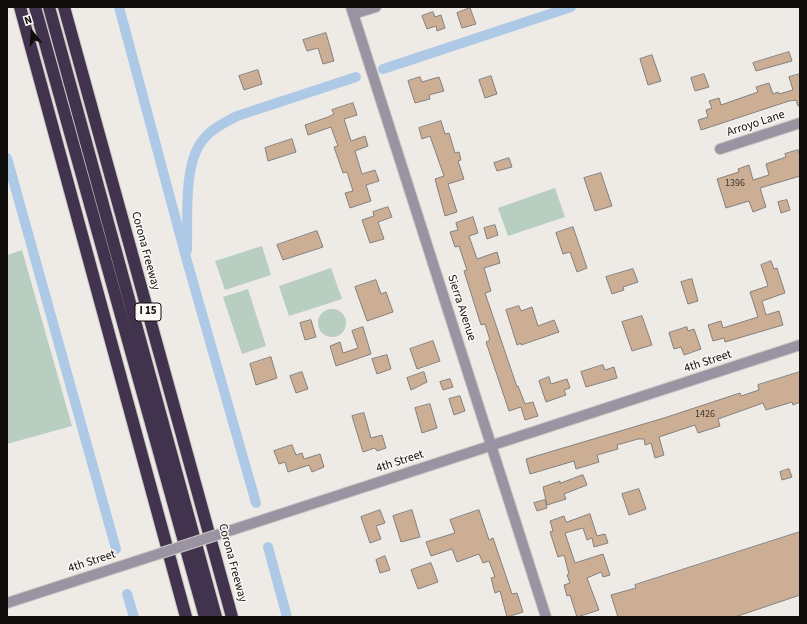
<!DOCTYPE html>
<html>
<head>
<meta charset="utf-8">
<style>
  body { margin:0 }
  #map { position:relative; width:807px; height:624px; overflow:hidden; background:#eeebe7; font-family:"Source Sans 3",sans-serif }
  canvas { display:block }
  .frame { position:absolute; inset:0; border:8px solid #0f0e0d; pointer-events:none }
  .north { position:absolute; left:12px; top:12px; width:40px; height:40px; -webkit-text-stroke:3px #fcf8f5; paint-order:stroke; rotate:342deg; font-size:11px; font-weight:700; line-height:16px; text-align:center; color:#0f0e0d }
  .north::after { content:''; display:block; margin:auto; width:14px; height:18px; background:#0f0e0d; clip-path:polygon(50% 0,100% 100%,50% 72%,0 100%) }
</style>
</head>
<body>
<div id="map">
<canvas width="807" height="624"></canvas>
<div class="frame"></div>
<div class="north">N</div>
</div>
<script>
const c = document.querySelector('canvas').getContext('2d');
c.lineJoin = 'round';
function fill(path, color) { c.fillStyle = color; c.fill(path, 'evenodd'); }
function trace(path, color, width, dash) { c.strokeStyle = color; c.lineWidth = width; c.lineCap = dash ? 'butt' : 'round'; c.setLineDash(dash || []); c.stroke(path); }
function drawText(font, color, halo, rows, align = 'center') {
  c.font = font + ' "Source Sans 3",sans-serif'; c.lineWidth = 3; c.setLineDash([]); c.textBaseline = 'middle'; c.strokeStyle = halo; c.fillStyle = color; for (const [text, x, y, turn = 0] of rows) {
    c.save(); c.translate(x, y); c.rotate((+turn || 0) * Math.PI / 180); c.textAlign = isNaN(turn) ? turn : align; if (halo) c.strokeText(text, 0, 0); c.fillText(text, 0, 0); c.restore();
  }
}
const green = new Path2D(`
  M555,188L565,217L508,236L498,208Z
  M262,246L271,275L225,290L215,261Z
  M22,250L72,426L7,444V255Z
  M331,268L342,299L289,316L279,286Z
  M248,289L266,346L242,354L223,297Z
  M318 323a14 14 0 1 1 28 0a14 14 0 1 1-28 0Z`);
const canal = new Path2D(`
  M119,7L187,261L256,503
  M383,69L571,7
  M7,158L116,549
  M187,250C188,220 183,166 202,141C211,129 224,123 237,116L356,77
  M268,547L287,617
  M127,594L134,617`);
const building = new Path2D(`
  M470,8L476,24L462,28L457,13Z
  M433,12L435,17L441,15L445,28L437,31L436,26L427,29L422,16Z
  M326,33L334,61L323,64L318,48L307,51L303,40Z
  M789,52L792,61L756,71L753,63Z
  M652,55L661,81L648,85L640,59Z
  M258,70L262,84L244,90L239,76Z
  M704,74L709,87L695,91L691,78Z
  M800,74V106H798L796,100L789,101L701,130L698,120L708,117L706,110L712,108L709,101L719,98L721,105L758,92L756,87L769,83L773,94L778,92L779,94L793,90L789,77Z
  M491,76L497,94L485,98L479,80Z
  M420,77L422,82L439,77L444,91L429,95L430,99L415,103L408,81Z
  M353,103L357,115L344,119L351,141L365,136L368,146L355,151L362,174L375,170L379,181L366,185L371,201L350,208L345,193L353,191L347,172L343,173L334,147L338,146L331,127L308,135L305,125L328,117L334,114L332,110Z
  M441,121L445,134L449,133L455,153L459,152L461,160L458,161L464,179L448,184L457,212L445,216L435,179L444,176L430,136L422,139L419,128Z
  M292,139L296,152L268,161L265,148Z
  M798,150L800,157V176L760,188L766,207L753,212L749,201L726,208L717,179L739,172L738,169L749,165L753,180L769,175L766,164L786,157L785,154Z
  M509,158L512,167L497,171L494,163Z
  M601,173L612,206L595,211L584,178Z
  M787,200L790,210L781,213L778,202Z
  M388,207L392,217L378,222L384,239L370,243L362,220L374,216L373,212Z
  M473,217L478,233L469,236L477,259L497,252L500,263L484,268L491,291L485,293L517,387L518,386L525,404L533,402L538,416L525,420L521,407L509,411L486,342L490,340L485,324L481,325L464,271L467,270L459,246L455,247L450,232L458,230L456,223Z
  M495,225L498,235L487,239L484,228Z
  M573,227L587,268L577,272L570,252L563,254L556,233Z
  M317,231L323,247L283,260L277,245Z
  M771,261L774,269L777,268L785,293L762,301L766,315L779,311L783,325L725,342L724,338L713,341L708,325L721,321L723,328L758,317L750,292L768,286L761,265Z
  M633,269L638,282L623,287L624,290L612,294L606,277Z
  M692,279L698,301L688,304L681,282Z
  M376,280L381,294L386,292L393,312L367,321L355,287Z
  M519,306L521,311L532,307L538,326L554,320L559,332L521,345V343L517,345L506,310Z
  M642,316L652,345L632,351L622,322Z
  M311,320L316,337L305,340L300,323Z
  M363,327L371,354L336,366L330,346L340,342L343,353L358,348L352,331Z
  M687,327L688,331L694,329L701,349L684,355L681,347L674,349L669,333Z
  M433,341L440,361L417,369L410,349Z
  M387,355L391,369L377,374L372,359Z
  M271,357L277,378L256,385L250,364Z
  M603,365L605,370L614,367L617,378L586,387L581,372Z
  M302,372L308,389L296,393L290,376Z
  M424,372L427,382L411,390L407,378Z
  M800,372V402L793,405L792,402L766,410L763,403L718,419L720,426L698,433L695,425L659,437L664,455L655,458L651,443L645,445L644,439H638L617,445L618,449L597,455L599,462L576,469L574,461L530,474L526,459L664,418L740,393L741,396L759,390L758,385Z
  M549,377L551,384L567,379L570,388L564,390L566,395L546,402L539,381Z
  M450,379L453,387L443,390L440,382Z
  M460,396L465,411L454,415L449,399Z
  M430,404L437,428L422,433L415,408Z
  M364,413L371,438L382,435L386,448L377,451L375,448L363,452L352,416Z
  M292,445L296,455L302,453L304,459L320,454L324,467L312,472L309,465L288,472L285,462L279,464L274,451Z
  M789,469L792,477L782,480L780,472Z
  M583,475L587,485L564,494L566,499L547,505L543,487L560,481V483Z
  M639,489L646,509L629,515L622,494Z
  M545,500L547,508L537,511L534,503Z
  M380,510L385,523L376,526L381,539L370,543L361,517Z
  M412,510L420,537L401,542L393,516Z
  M479,510L489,540L493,538L512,594L517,593L523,612L507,617L500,591L495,593L491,578L495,577L489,561L483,563L479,554L457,562L452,549L431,556L426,542L455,533L450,520Z
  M590,514L597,536L605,534L608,543L594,547L592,538L587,540L583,528L565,533L575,563L603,554L610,575L603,577L601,572L587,578L599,610L577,617L570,595L567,596L564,585L570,583L567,575L569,574L564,555L558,557L550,532L553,531L550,521L564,516L566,522Z
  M800,532V595L735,617H618L611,595L636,588L635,585Z
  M385,556L390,570L380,573L376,560Z
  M431,563L438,582L418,589L411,570Z`);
const minor = new Path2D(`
  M351,7L546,617
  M353,14L376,7
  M720,149L800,123
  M238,528L800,345
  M7,603L143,559`);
const highway = new Path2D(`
  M20,7L186,617
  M35,7L205,617
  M49,7L216,617
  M64,7L232,617`);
const minorBridge = new Path2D(`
  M143,559L238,528`);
const numberNames = [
  ["1396",735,184],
  ["1426",705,415]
];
const shields = [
  [148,312,26]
];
const shieldNames = [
  ["I 15",148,312]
];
const streetNames = [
  ["Arroyo Lane",756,124,-18],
  ["Corona Freeway",145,251,75],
  ["Sierra Avenue",461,308,72],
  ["4th Street",708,362,-18],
  ["4th Street",400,462,-18],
  ["4th Street",92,562,-18],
  ["Corona Freeway",232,563,75]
];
fill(green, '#b7cec1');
trace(canal, '#aec9e6', 10);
fill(building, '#cbae94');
trace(building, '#84807e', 1);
trace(minor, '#cac8c4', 12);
trace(highway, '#cac8c4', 14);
trace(minor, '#9a93a2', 10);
trace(highway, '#41334e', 12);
trace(minorBridge, '#cac8c4', 12, []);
trace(minorBridge, '#9a93a2', 10);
drawText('10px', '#3e362f', null, numberNames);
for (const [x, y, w] of shields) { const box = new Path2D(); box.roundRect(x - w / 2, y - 9, w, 18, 3); c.fillStyle = '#fcf8f5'; c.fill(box); trace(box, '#0f0e0d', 1); }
drawText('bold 11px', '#0f0e0d', null, shieldNames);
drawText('12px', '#0f0e0d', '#fcf8f5', streetNames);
</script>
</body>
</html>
